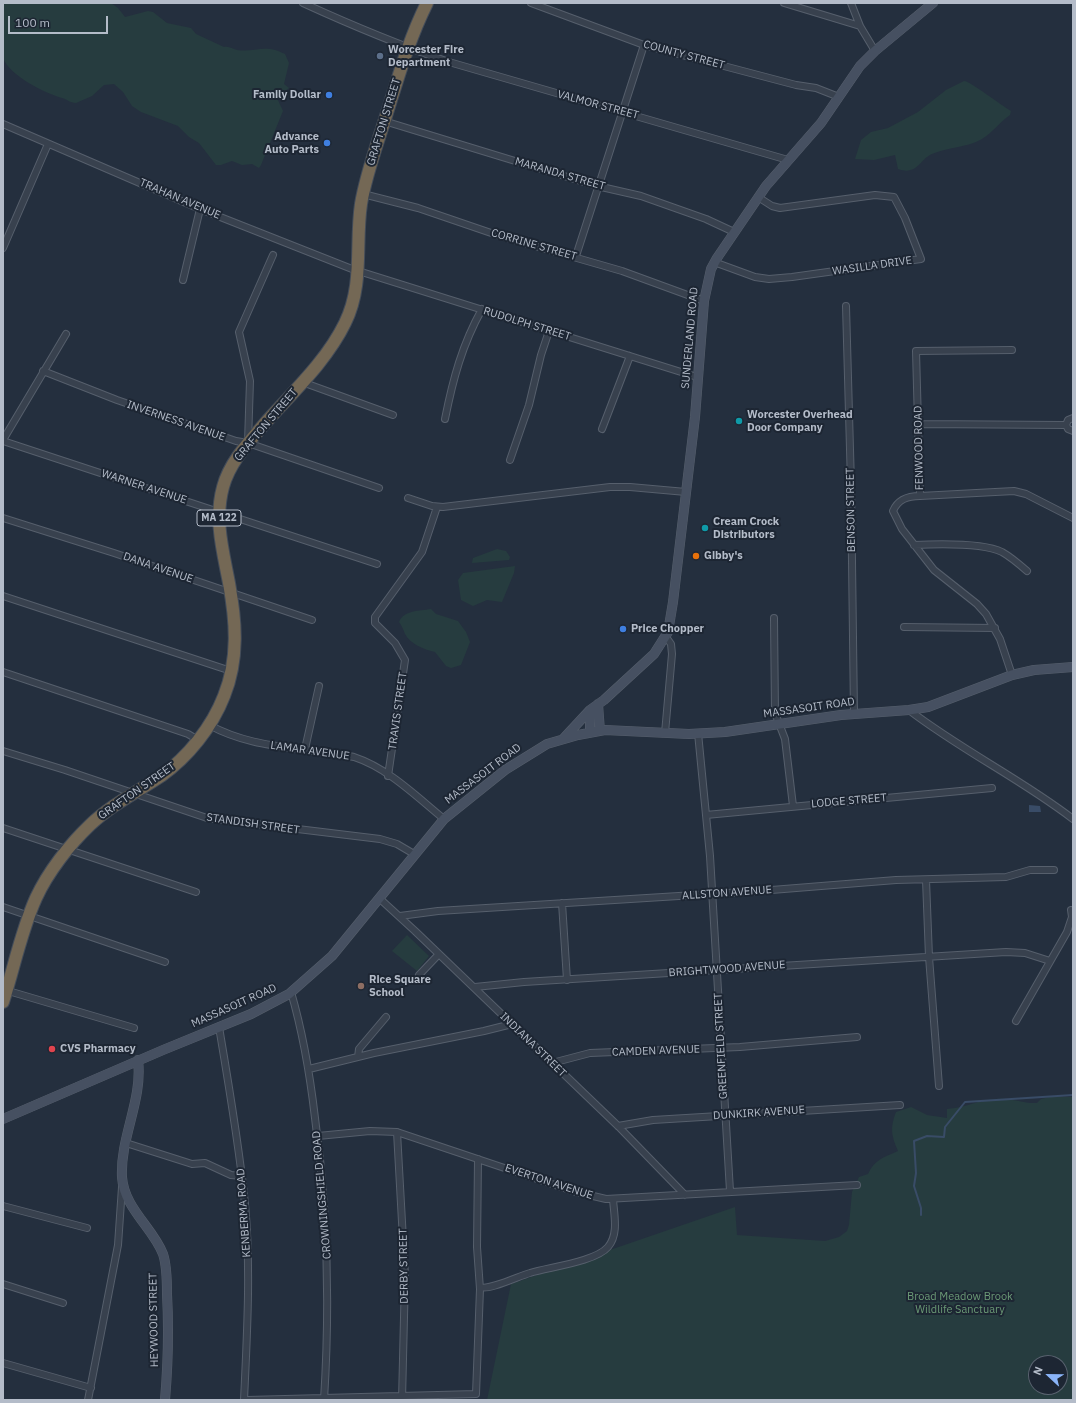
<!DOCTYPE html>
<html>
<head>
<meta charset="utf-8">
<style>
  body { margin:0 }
  #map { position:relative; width:1076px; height:1403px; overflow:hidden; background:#242f3e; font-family:"IBM Plex Sans",sans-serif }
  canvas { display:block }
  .frame { position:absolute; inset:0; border:4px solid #b4bcc9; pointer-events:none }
  .north { position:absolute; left:1028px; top:1355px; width:40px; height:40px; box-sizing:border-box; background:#1d2633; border:1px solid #59626f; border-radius:50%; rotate:292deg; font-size:11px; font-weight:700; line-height:16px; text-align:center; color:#b4bcc9 }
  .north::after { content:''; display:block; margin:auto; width:14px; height:18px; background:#8ab4f8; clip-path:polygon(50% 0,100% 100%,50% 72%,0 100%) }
  .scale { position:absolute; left:8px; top:16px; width:100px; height:18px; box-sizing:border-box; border:2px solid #b4bcc9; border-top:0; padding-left:5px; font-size:12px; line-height:14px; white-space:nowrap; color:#b4bcc9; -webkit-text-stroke:3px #1d2633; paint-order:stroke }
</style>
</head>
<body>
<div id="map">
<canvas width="1076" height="1403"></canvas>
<div class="frame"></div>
<div class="north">N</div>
<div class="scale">100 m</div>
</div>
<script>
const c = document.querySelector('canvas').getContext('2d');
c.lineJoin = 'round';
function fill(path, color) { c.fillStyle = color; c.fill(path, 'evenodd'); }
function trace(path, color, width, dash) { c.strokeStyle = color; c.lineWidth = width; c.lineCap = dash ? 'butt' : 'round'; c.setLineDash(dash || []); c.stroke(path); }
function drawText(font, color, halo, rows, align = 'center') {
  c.font = font + ' "IBM Plex Sans",sans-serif'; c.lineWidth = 4; c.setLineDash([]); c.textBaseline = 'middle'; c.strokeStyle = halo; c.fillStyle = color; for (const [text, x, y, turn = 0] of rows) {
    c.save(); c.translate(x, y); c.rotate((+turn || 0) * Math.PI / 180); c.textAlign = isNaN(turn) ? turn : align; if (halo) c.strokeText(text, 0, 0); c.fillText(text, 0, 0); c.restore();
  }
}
const green = new Path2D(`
  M3,3H111L118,8L125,17L148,11L153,12L167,23L191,28L196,34L224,47C230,46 232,49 237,50C255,53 264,43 285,54L289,63L284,84L289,88L277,98L283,111L261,165L259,168L252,164L242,165L232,161L221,165H216L199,143L189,137L178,126L141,112L132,106L123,92L114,84L104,85L92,96L76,103C70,103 67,99 62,98C45,93 10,76 3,58C1,52 3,13 3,3Z
  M964,81C970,81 1002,106 1011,111L1010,115C1000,122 992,133 982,139C966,148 948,147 932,154C920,159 917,176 898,169L895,155L874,160L855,159L861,140L871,132L888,128L918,112L946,90Z
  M497,549L506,551L510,557L509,560L472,563L473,558Z
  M515,566L514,573L502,602L487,600L473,606L461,600L458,580L463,573Z
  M431,609L436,614L458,621L466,632L470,642L461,665L451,668L446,666L435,652C425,650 410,644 405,634C403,629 402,626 399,622C404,610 419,611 431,609Z
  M407,935L429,956L417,971L392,951Z
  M1050,1097H1073V1400H487L511,1284L735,1207L737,1235L825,1241L839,1237L847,1231L849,1225L852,1192L859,1177L868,1174C874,1160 884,1157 898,1151C891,1135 890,1128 896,1112L911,1107L927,1115L947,1118V1109C964,1108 979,1100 996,1099C1011,1097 1024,1104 1037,1103L1041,1099ZM1036,1363H1060V1387H1036Z`);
const water = new Path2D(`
  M1029,805L1040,806L1041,812H1029Z`);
const stream = new Path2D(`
  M921,1215V1208L914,1186L916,1173L914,1141L927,1136L944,1137L945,1127L965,1102L1073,1095`);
const street = new Path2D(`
  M303,3C351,25 399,45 449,62L788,160
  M531,3L644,45L796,85L816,88L839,97
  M784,3L860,26
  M851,3L860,26L875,51
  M384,121L597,186L641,196L706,219L734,232
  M3,124L200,209L352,269L697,377
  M363,194L418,208L497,235L622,271L704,301
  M3,248L48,144
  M576,256L644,45
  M714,262L755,277L769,279L792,277L921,259L905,218L894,197L875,195L780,208L772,206L758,197
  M183,280L200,209
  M846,306L851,485L854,714
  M1012,350L916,351L920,496C908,496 898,499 893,511L902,529L934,570L977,604L986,614L1000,639L1012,675
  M43,371L117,400L236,441L248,443L379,488
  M302,382L393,415
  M445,419C453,379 462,345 482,309
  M919,424L1066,425L1068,429L1073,431
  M1066,425L1068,420L1073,418
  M602,429L630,356
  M3,440L66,334
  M3,441L377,564
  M248,442L250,381L239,332L273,255
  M510,460L529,405L541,355L549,331
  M920,496L1014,491L1026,494L1073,518
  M408,498L432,506L443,507L610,487H630L686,492
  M3,518L114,553L312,620
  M914,545C936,544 983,543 1002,552C1011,557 1019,564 1027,571
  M3,596L231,671
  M774,618L775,713L785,739L793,806
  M904,627L995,628
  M3,672L188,734L198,740
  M909,710C961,750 1021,779 1073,819
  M209,725C248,746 284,746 327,753C336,754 345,755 354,757C388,768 417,797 444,819
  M665,733L672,654L671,644L666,637
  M698,733L710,856L730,1191
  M305,749L319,686
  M3,751L65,770L207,818L380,839L397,844L414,854
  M388,776L405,660L395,643L375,623V617L422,552L437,507
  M706,815L992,788
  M3,828L196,892
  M926,880L929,957L939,1086
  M379,898L415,931L618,1126L685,1195
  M562,903L567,980
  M3,907L165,962
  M400,916L438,911L759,891L896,880L1006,877L1030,870H1054
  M419,975L439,954
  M475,987L524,982L1006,952L1025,953L1050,961
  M5,990L134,1028
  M291,992C303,1033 310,1075 315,1118C328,1212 330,1305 324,1400
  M1016,1021L1067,932L1072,917L1071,910
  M219,1027C229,1086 239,1144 245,1204C251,1269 247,1335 244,1400
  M358,1057L359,1049L386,1017
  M552,1063L590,1053L740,1047L857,1037
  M309,1069L374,1053L484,1031L512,1024
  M618,1126L653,1120L900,1105
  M397,1132L405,1276L402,1400
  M318,1136L370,1131L397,1132L576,1192L606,1199L857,1185
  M126,1143L192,1164L205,1163L231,1175L242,1176
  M3,1206L87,1228
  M3,1284L63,1303
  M480,1287C488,1291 519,1276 530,1273C549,1267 595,1262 608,1247C619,1234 614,1215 613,1199
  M3,1363L91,1388
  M88,1400L118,1245L122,1187
  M247,1400L476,1394L480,1289L477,1247L478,1159`);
const secondary = new Path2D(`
  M598,704L600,731
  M590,710V732
  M564,738L590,710L604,700L654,654L668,632L673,602L695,417L704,301L711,269L717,258L766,186L821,123L860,66L875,51L933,3
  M138,1060C143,1100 120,1137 122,1177C124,1208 153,1228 163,1254C167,1266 167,1281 167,1294C169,1329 168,1364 165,1400
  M3,1119L163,1050L251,1014L289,994L332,956L444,819L505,770L547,744L578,735L605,730L689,734L725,732L841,715L909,710L928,707L1012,675L1034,670L1073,667`);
const highway = new Path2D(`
  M3,1002C14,968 21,931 36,898C48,872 69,845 90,825C111,805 137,792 161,776C188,757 212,727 224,696C239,659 236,621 229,583C223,551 214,520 223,487C230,461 250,441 267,421C295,390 327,360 345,323C364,285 355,244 361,204C366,174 377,145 386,116C398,78 409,39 427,3`);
const markers = [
  [380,56,4,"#5c6f8a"],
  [329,95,4,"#3f7fe0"],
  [327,143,4,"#3f7fe0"],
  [739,421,4,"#0f9aa8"],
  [705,528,4,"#0f9aa8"],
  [696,556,4,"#e8710a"],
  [623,629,4,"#3f7fe0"],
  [361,986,4,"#8d6e63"],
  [52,1049,4,"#e0444e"]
];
const shields = [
  [219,518,44]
];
const shieldNames = [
  ["MA 122",219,518]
];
const poiNames = [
  ["Worcester Fire",388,50],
  ["Department",388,63],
  ["Family Dollar",321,95,"right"],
  ["Advance",319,137,"right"],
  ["Auto Parts",319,150,"right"],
  ["Worcester Overhead",747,415],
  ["Door Company",747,428],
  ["Cream Crock",713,522],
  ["Distributors",713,535],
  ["Gibby's",704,556],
  ["Price Chopper",631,629],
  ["Rice Square",369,980],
  ["School",369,993],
  ["CVS Pharmacy",60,1049]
];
const streetNames = [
  ["COUNTY STREET",684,55,15],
  ["VALMOR STREET",598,105,15],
  ["GRAFTON STREET",384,122,-73],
  ["MARANDA STREET",560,174,16],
  ["TRAHAN AVENUE",180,199,23],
  ["CORRINE STREET",534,245,16],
  ["WASILLA DRIVE",872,266,-8],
  ["RUDOLPH STREET",527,324,17],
  ["SUNDERLAND ROAD",690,338,-85],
  ["INVERNESS AVENUE",176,421,19],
  ["GRAFTON STREET",266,425,-50],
  ["FENWOOD ROAD",919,448,-91],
  ["WARNER AVENUE",144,487,18],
  ["BENSON STREET",851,510,-91],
  ["DANA AVENUE",158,568,19],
  ["MASSASOIT ROAD",809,708,-8],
  ["TRAVIS STREET",398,711,-82],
  ["LAMAR AVENUE",310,751,8],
  ["MASSASOIT ROAD",483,774,-37],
  ["GRAFTON STREET",137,791,-35],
  ["LODGE STREET",849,801,-5],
  ["STANDISH STREET",253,824,8],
  ["ALLSTON AVENUE",727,893,-4],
  ["BRIGHTWOOD AVENUE",727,969,-4],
  ["MASSASOIT ROAD",234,1006,-24],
  ["INDIANA STREET",533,1045,44],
  ["GREENFIELD STREET",721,1046,-93],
  ["CAMDEN AVENUE",656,1051,-2],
  ["DUNKIRK AVENUE",759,1113,-4],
  ["EVERTON AVENUE",549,1182,18],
  ["CROWNINGSHIELD ROAD",322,1195,-95],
  ["KENBERMA ROAD",244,1213,-94],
  ["DERBY STREET",404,1266,-91],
  ["HEYWOOD STREET",154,1320,-91]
];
const parkNames = [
  ["Broad Meadow Brook",960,1297],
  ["Wildlife Sanctuary",960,1310]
];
fill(green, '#263c3f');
fill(water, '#394c67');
trace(stream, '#394c67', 2);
trace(street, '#565f6c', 8);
trace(secondary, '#565f6c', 10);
trace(highway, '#434c59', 14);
trace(street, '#38414e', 6);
trace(secondary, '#465061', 9);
trace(highway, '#746855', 12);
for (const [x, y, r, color] of markers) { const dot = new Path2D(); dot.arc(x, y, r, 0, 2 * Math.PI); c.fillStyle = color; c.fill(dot); trace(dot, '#1d2633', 1.5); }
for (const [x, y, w] of shields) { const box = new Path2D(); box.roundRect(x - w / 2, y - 8, w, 16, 3); c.fillStyle = '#1d2633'; c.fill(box); trace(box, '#b4bcc9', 1); }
drawText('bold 10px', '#b4bcc9', null, shieldNames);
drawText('bold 11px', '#b4bcc9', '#1d2633', poiNames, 'left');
drawText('11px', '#b4bcc9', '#1d2633', streetNames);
drawText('11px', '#6b9a76', '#1d2633', parkNames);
</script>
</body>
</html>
